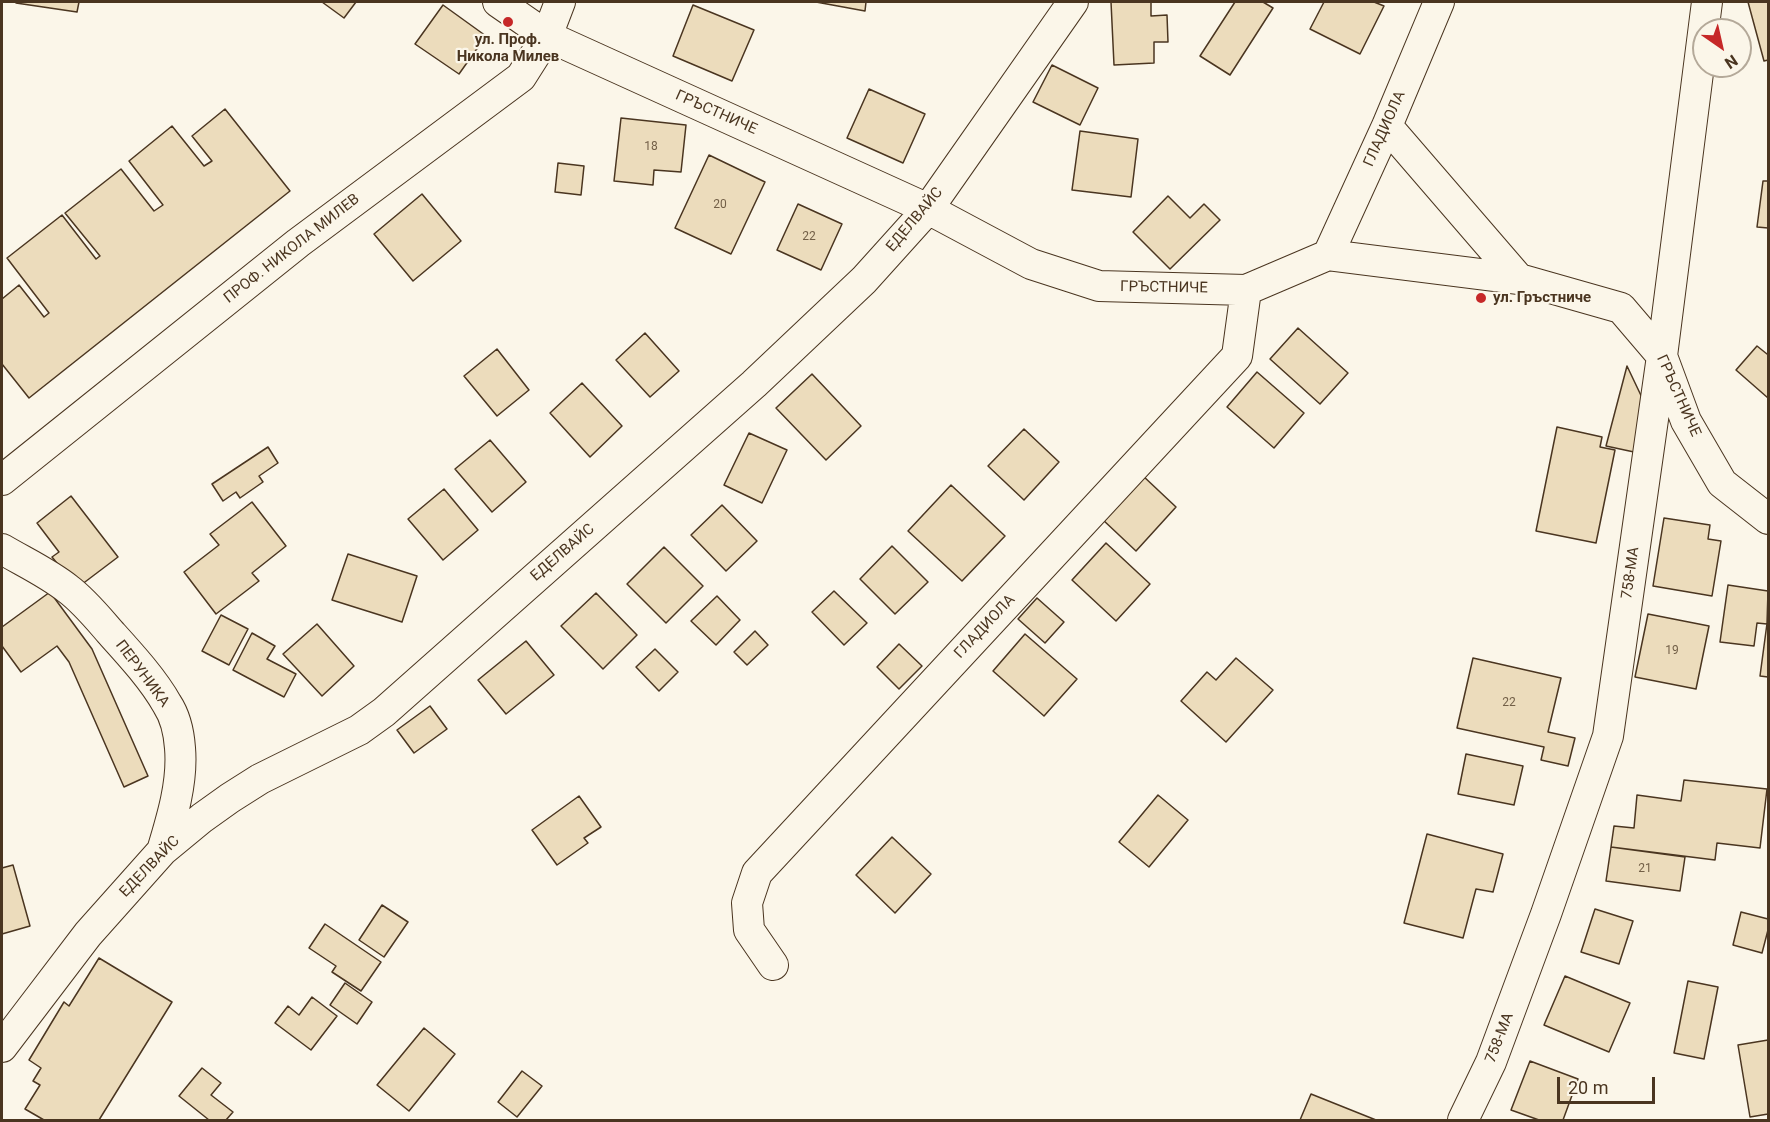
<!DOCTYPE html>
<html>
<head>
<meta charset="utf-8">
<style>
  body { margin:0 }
  #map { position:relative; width:1770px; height:1122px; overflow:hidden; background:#fbf6e9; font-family:Roboto,sans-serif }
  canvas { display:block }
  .frame { position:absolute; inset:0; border:3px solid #4a3520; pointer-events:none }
  .north { position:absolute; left:1692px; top:18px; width:60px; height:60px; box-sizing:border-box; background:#fbf6e9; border:2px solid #b4a999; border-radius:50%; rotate:146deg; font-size:16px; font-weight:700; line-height:24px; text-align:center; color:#4a3520 }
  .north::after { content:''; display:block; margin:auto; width:21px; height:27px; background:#c62828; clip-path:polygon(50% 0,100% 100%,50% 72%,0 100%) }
  .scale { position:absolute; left:1557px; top:1077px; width:98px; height:27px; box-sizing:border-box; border:3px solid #4a3520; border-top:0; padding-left:8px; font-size:18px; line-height:21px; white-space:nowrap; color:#4a3520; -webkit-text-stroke:4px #fbf6e9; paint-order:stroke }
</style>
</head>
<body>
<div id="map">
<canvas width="1770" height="1122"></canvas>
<div class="frame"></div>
<div class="north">N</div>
<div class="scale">20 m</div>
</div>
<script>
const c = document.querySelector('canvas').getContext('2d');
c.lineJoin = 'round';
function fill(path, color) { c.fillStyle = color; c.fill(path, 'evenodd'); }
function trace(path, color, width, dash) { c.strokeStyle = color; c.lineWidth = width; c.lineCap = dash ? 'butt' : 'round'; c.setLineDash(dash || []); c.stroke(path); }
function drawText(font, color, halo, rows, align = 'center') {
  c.font = font + ' Roboto,sans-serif'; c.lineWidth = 4.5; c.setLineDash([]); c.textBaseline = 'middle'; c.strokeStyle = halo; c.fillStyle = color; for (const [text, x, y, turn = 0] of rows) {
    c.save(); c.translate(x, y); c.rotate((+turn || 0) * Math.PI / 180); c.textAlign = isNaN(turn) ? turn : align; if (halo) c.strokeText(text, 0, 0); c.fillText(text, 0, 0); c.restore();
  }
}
const building = new Path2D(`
  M16,2H79L77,12L16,3Z
  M322,2H356L344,18Z
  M816,2H866L865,11Z
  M1111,2H1151V16L1167,15L1168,42H1154V63L1114,65Z
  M1235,2H1263L1273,8L1230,75L1200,56Z
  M1324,2H1374L1384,6L1360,54L1310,29Z
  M1748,2H1768V60L1764,61Z
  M443,5L486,36L459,74L415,44Z
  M693,5L754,30L732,81L673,56Z
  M1052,65L1098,88L1080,125L1033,102Z
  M869,89L925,114L903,163L847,138Z
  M225,109L290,191L29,398L2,364V299L19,285L44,317L49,313L7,258L62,215L96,259L100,256L65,213L121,169L154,211L163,205L129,161L172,126L204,166L212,161L192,136Z
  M621,118L686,125L681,172L654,170L653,185L614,181Z
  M1080,131L1138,139L1131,197L1072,190Z
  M709,155L765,182L731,254L675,228Z
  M558,163L584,166L581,195L555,192Z
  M1763,181H1768V228L1757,227Z
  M422,194L461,241L413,281L374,234Z
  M1168,196L1190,218L1204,204L1220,220L1170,269L1133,232Z
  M798,204L842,224L821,270L777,250Z
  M1298,328L1348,373L1320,404L1270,359Z
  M645,333L679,371L650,397L616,360Z
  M1757,346L1767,354L1768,353V398L1736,370Z
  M497,349L529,390L497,416L464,376Z
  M1627,366L1646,406L1634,452L1606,446Z
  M1257,372L1304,413L1274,448L1227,407Z
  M812,374L861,426L826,460L776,408Z
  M582,383L622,426L590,457L550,413Z
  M1557,427L1602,437L1600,447L1615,450L1596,543L1536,531Z
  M1024,429L1059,462L1024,500L988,466Z
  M749,433L787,450L762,503L724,485Z
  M490,440L526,482L492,512L455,469Z
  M268,447L278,463L259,476L263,482L240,498L236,492L223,501L212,484Z
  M1142,475L1176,507L1136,551L1102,519Z
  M951,485L1005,536L962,581L908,531Z
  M444,489L478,530L443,560L408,519Z
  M71,496L118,557L77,588L52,557L59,552L37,523Z
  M252,502L286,546L252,573L259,581L216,614L184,572L219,545L210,534Z
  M722,505L757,541L726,571L691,535Z
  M1664,518L1710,525L1708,539L1721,541L1712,596L1653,586Z
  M1106,543L1150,584L1116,621L1072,580Z
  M892,546L928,582L895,614L860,579Z
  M664,547L703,586L666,623L627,584Z
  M348,554L417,576L402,622L332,600Z
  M1728,585L1768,591L1767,624L1757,623L1754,646L1720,642Z
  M834,591L867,623L844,645L812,612Z
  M50,592L92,649L148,776L124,787L69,662L57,646L21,672L2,646V627Z
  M596,593L637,635L603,669L561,626Z
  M717,596L740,620L716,645L691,621Z
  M1037,598L1064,622L1045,643L1018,619Z
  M1648,614L1709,626L1696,689L1635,677Z
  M221,615L248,629L229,665L202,651Z
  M1768,616V677L1760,676Z
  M317,624L354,666L322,696L283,654Z
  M755,631L768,645L747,665L734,652Z
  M252,633L275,646L267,659L296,674L284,697L233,670Z
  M1025,634L1077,679L1044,716L993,671Z
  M526,641L554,675L506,714L478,680Z
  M899,644L922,666L899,689L877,667Z
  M655,649L678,672L659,691L636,667Z
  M1236,658L1273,690L1226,742L1181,701L1207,672L1216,680Z
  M1473,658L1561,678L1548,732L1575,738L1568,766L1541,760L1544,747L1457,728Z
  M430,706L447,729L414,753L397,730Z
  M1466,754L1523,766L1514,805L1458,794Z
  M1684,780L1767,789L1760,848L1717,843L1715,860L1611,847L1614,826L1634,828L1637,795L1681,801Z
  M1158,795L1188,820L1149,867L1119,842Z
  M579,796L601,827L584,838L588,843L557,865L532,830Z
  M1427,834L1503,854L1493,892L1476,889L1463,938L1404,923Z
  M892,837L931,874L895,913L856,875Z
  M1611,847L1685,857L1680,891L1606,881Z
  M13,865L30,926L2,934V868Z
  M382,905L408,922L384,957L359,940Z
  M1595,909L1633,921L1619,964L1581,952Z
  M1741,912L1768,919V930L1762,953L1733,945Z
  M325,924L381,962L361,991L332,972L336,966L309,948Z
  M99,958L172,1002L99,1120H44L25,1109L40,1085L33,1081L41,1068L29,1060L64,1002L69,1006Z
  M1565,976L1630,1003L1609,1052L1544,1025Z
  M1688,981L1718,987L1704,1059L1674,1053Z
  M345,983L372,1002L357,1024L330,1005Z
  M312,997L337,1016L311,1050L275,1023L288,1006L299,1015Z
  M424,1028L455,1054L409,1111L377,1085Z
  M1768,1040V1114L1750,1117L1738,1045Z
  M1530,1061L1578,1079L1563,1120H1539L1511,1110Z
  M202,1068L221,1083L211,1095L233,1112L226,1120H209L179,1096Z
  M522,1071L542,1086L517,1117L498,1102Z
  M1311,1094L1376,1120H1300Z`);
const minor = new Path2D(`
  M498,2L547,36L928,209L1031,264L1099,286L1246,290L1328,255L1519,279L1621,308L1662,356L1686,421L1722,483L1768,519
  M1387,126L1519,279
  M1328,255L1387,126L1439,2
  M2,480L298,243L521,77L547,36L560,2
  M2,549C24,562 48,573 68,589C84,601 97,617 110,632C129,653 153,679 167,704C175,716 179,734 180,748C183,782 172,818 162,851
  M773,965L749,930L747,903L757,873L1237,356L1246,290
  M2,1047L88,934L162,851L202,818L230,798L260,779L359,730L384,712L754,384L864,280L928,209L1073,2
  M1463,1120L1491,1062L1546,914L1608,736L1662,356L1707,2`);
const markers = [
  [508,22,6,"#c62828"],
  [1481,298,6,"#c62828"]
];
const numberNames = [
  ["18",651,147],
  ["20",720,205],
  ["22",809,237],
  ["19",1672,651],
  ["22",1509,703],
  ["21",1645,869]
];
const poiNames = [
  ["ул. Проф.",508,40],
  ["Никола Милев",508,57],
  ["ул. Гръстниче",1493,298,"left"]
];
const streetNames = [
  ["ГРЪСТНИЧЕ",716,113,24],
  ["ГЛАДИОЛА",1385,129,-66],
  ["ЕДЕЛВАЙС",915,220,-50],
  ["ПРОФ. НИКОЛА МИЛЕВ",292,249,-38],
  ["ГРЪСТНИЧЕ",1164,288,1],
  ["ГРЪСТНИЧЕ",1678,396,66],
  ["ЕДЕЛВАЙС",563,553,-41],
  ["758-МА",1631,573,-82],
  ["ГЛАДИОЛА",985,627,-47],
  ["ПЕРУНИКА",142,674,53],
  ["ЕДЕЛВАЙС",150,867,-46],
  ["758-МА",1500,1038,-69]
];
fill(building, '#ecdcbc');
trace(building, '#4a3520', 1.5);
trace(minor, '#4a3520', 32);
trace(minor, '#fbf6e9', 30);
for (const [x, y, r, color] of markers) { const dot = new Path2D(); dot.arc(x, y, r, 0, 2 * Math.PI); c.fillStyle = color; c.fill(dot); trace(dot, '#fbf6e9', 2); }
drawText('12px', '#725f47', null, numberNames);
drawText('bold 15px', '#4a3520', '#fbf6e9', poiNames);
drawText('15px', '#4a3520', '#fbf6e9', streetNames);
</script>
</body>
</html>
